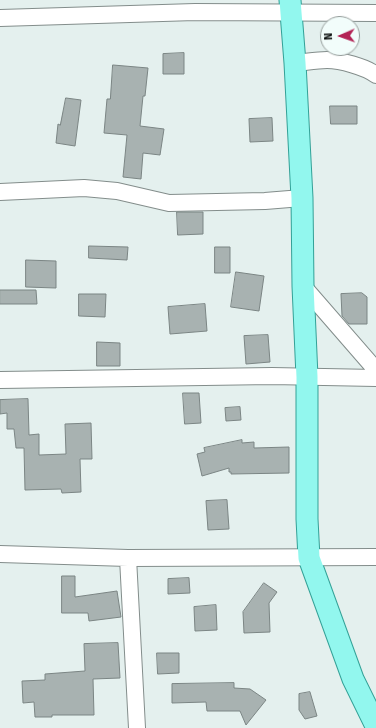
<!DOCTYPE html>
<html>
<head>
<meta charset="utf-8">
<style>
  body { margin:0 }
  #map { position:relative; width:376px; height:728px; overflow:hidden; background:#e4f0ee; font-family:"Fira Sans",sans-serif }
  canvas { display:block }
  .north { position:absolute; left:320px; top:16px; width:40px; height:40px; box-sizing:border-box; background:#f2fdfb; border:1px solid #959d9b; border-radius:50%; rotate:268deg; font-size:11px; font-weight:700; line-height:16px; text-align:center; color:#090d0c }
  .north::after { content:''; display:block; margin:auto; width:14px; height:18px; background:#b32355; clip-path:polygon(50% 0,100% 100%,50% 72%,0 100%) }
</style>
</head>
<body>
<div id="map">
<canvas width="376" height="728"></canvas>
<div class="north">N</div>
</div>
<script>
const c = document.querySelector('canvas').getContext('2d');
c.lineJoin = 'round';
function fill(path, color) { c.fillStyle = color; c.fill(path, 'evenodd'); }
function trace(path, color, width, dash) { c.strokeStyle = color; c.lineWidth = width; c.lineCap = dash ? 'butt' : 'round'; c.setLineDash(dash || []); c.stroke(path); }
const building = new Path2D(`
  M184,53V74H163V54Z
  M113,65L148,68L145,96H143L140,126L164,129L160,155L143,153L141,179L123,177L127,135L104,133L107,99H110Z
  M66,98L81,100L75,146L56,143L58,124L60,125Z
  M330,106H357V124H331Z
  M272,118L273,141L250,142L249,119Z
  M177,212H203V234L178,235Z
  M89,246L128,247L127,260L89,258Z
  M215,247H230V273H215Z
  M26,260L56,261V288L26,287Z
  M236,272L264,276L259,311L231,307Z
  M0,290H36L37,304H0Z
  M362,293L367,297V324H349L342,316L341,294Z
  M79,294H106L105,317L79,316Z
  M205,304L207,331L170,334L168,307Z
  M268,335L270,362L246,364L244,336Z
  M97,342L120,343V366H97Z
  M183,393H199L201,423L185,424Z
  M28,399L29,435L39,434V455L66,454L65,424L91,423L92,459H80L81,492L62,493L61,489L25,490L24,448H16L14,429H7V413L0,414V400Z
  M240,407L241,420L226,421L225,408Z
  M242,440V443L254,442V448L289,447V473L231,474V472H229V468L202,476L197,454L205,452L204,448Z
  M227,500L229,529L208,530L206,501Z
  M62,576H75V597L117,591L121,617L89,621L88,613H62Z
  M189,578L190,593L168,594V579Z
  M264,583L277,592L269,603L270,632L244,633L243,612Z
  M216,605L217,630L195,631L194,607Z
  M118,643L120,678L93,679L94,715H52V717H35L34,702L23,703L22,681L45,680V674L85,671L84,644Z
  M157,653H179V673L158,674Z
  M234,683V688L250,689L266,700L246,725L240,711H207L206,702L172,703V684Z
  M310,692L317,716L305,719L299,710V694Z`);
const minor = new Path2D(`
  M0,18L195,12L376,13
  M295,63C306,62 317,60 327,60C340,60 366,67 376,75
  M0,192L84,188L117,191L169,203L265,201L302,198
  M303,286L376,370
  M0,380L272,376L376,378
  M0,554L128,558L376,557
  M128,558L137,728`);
const major = new Path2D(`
  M290,0L295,63L302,198L303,286L307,377V519L309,558L353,679L376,726`);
fill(building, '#a8b2b1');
trace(building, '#7b8584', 1);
trace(minor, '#838d8b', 18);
trace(major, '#33a197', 23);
trace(minor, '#fff', 16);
trace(major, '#92f7ee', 21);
</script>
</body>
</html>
